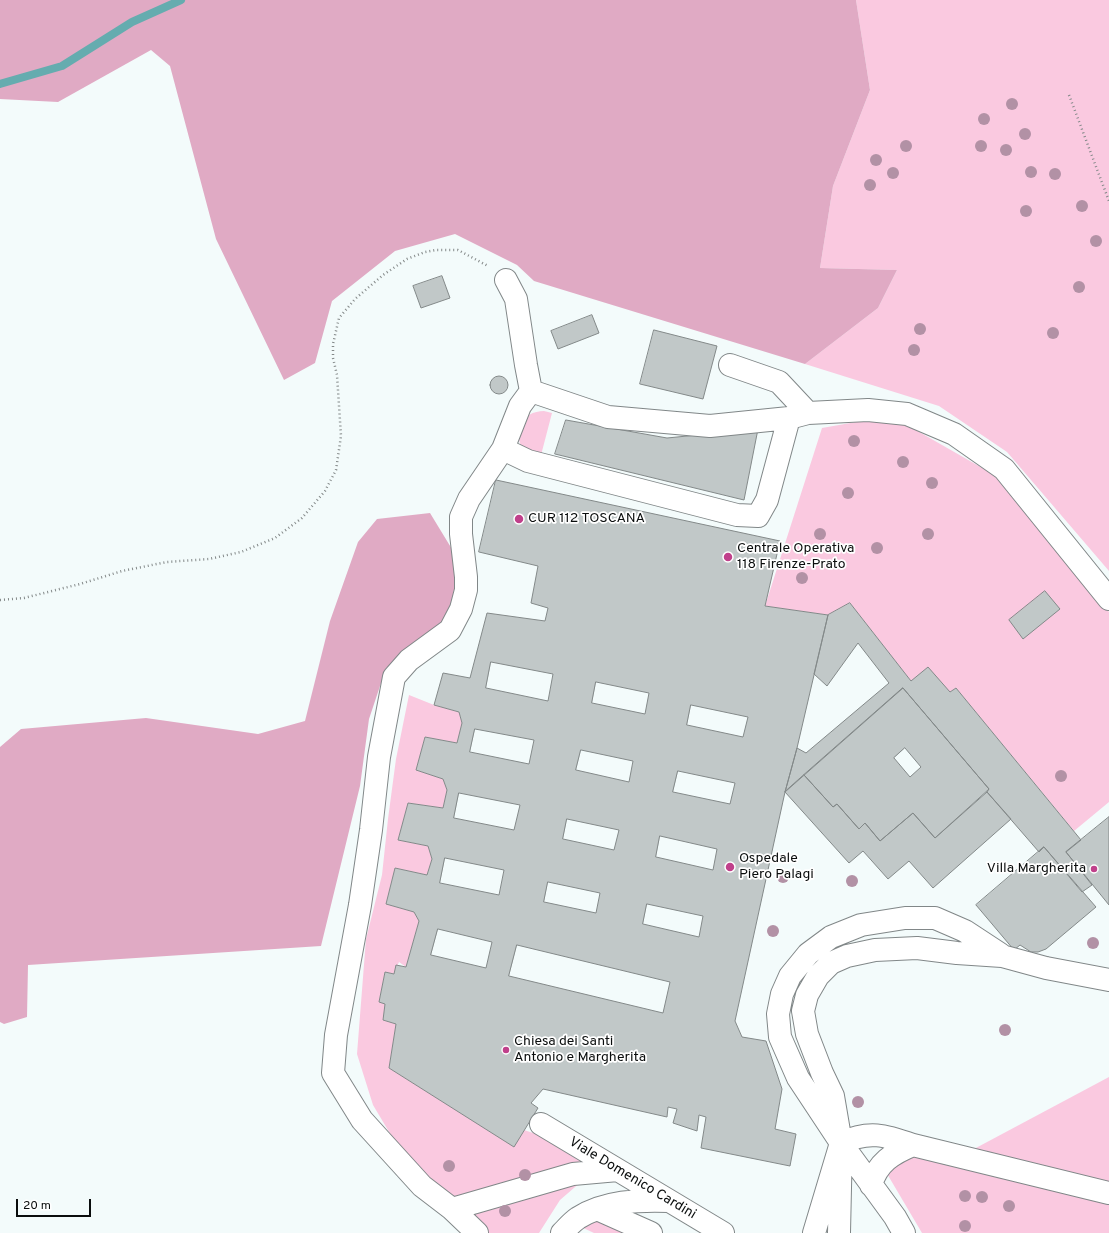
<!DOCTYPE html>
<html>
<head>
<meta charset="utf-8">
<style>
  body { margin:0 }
  #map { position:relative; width:1109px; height:1233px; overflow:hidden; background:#f3fbfb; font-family:Overpass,sans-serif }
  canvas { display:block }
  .scale { position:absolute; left:16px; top:1199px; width:75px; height:18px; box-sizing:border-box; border:2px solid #0a0d0d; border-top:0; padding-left:5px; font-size:12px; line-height:14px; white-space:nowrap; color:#0a0d0d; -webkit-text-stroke:3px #fff; paint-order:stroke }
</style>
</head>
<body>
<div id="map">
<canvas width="1109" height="1233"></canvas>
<div class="scale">20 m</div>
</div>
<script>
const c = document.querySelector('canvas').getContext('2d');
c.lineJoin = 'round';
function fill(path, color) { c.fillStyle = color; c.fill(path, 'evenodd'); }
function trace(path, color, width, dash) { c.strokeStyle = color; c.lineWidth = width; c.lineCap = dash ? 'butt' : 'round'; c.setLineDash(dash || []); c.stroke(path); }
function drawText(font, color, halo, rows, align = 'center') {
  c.font = font + ' Overpass,sans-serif'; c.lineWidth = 3.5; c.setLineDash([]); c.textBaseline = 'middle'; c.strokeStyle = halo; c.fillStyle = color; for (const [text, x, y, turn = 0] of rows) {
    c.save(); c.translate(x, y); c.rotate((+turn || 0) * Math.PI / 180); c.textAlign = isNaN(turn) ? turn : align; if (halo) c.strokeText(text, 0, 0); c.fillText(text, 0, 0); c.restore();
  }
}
const green = new Path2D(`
  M856,0H1109V571L1007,452L939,406L805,364L878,308L897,270L820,268L833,186L870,90Z
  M544,411L552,413L540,459C535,456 529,454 525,451C515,442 518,422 529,415C534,412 539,411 544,411Z
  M873,419L907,425L998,477L1109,612V802L1074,831L956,688L950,692L911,681L850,603L828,615L765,606L822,428Z
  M409,695L434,705L459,712L462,723L457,743L425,737L416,770L443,779L447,790L443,808L408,803L398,840L428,846L432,859L427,875L395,868L386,904L414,912L419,921L406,967L399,962L394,974L385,972L379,1002L385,1004L383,1020L396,1024L389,1068L513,1146L524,1130L536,1134L606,1177L582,1181L560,1200L539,1233H477L413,1172L373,1105L357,1054L366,939L382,875L388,819L396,759Z
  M1109,1077V1233H922L886,1172L923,1138L974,1149Z
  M596,1215L630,1233H594L579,1226Z`);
const forest = new Path2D(`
  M0,0H856L870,90L833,186L820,268L897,270L878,308L805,364L534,281L517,265L455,234L395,251L332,301L315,363L284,380L216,239L170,66L151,50L58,102L0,99Z
  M430,513L458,559L453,597L441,630L386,668L369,719L360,786L321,946L28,965L27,1017L4,1024L0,1022V747L21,729L146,718L258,734L305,721L330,621L358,542L377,519Z`);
const stream = new Path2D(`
  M0,84L62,66L132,22L181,0`);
const building = new Path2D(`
  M442,276L450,298L421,308L413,286Z
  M592,315L599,333L558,349L551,331Z
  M654,330L717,346L703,399L640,384Z
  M490 385a9 9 0 1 1 18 0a9 9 0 1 1-18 0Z
  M566,420L667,438L758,429L744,500L555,454Z
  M496,480L780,541L765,606L828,615L797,748L785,792L735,1021L742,1037L766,1041L782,1089L775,1129L796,1134L790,1166L701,1148L706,1117L699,1115L697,1131L673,1123L677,1109L668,1107L667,1117L543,1089L531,1103L538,1108L514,1147L389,1068L396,1024L383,1020L385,1004L379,1002L385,972L394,974L396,965L406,967L419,921L414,912L386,904L395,868L427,875L432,859L428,846L398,840L408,803L443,808L447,790L443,779L416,770L425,737L457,743L462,723L459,712L434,705L443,673L470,678L487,613L545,621L548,608L531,603L538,566L479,552ZM491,662L553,674L548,701L486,688ZM596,682L649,693L645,714L592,703ZM691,705L748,717L743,737L687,725ZM475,729L534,740L529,764L470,752ZM581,750L633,761L629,782L576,770ZM678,771L735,783L730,804L673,792ZM459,793L520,805L514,830L454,818ZM567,819L619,830L614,850L563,839ZM660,836L717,849L713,870L656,857ZM445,858L504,870L499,895L440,883ZM548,882L600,893L596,913L544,902ZM647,904L703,916L699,937L643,924ZM438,929L492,942L486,968L431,955ZM517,945L670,982L663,1013L509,976Z
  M1045,591L1060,609L1023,639L1009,620Z
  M850,603L911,681L928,667L950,692L956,688L1081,840L1066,852L1092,885L1082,892L1044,847L1039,852L987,792L989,789L903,688L785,792L797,748L806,753L889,683L858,643L827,686L814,674L828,615Z
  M903,688L989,789L935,838L913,813L880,841L865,823L859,829L837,804L833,807L804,775ZM905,748L921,767L910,777L894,758Z
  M804,775L833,807L837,804L859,829L865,823L880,841L913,813L935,838L987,792L1011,819L933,888L909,861L888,879L863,851L849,863L785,792Z
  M1109,817V905L1066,852Z
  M1044,847L1096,907L1046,949L1038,952H1031L1020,945L1014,950L976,905Z`);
const path = new Path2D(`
  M1069,95L1109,201
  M0,600L24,598L80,584L122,571L167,562L209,559L241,552L275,538L302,518L325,491L336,470L341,436L337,375L333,358V344L339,318L355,299L383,275L407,259L425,252L436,250H458L488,266`);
const minor = new Path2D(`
  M506,280L516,299L526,365L531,391L608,417L710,426L789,418L808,413L868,410L907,414L954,434L1004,469L1109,599
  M730,365L779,382L808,413
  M503,449L528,461L737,515L758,516L767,500L789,418
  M541,1124L723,1233
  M871,1185C877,1163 893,1153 913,1145
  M452,1209L573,1174L618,1170
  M597,1209L651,1233
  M477,1233L452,1209L422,1186L362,1120L333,1073L336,1035L360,905L371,830L379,757L394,677L409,660L450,630L461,609L466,590V577L461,534V517L469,499L503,449L520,406L531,391
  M562,1233C567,1228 572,1222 578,1218C605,1201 638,1200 669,1201
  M814,1233L841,1143C869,1130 885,1135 913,1145L1109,1193
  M839,1233L841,1143L833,1096L822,1073L807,1034L803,1011L807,995L818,976L831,963L847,956L875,950L917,948L957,953L1002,956L1046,968L1109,980
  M904,1233L895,1217L841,1143L798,1078L780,1037L778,1014L782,994L790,976L808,954L831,937L861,925L905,918H935L965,931L1000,954`);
const trees = [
  [1012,104],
  [984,119],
  [1025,134],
  [906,146],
  [981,146],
  [1006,150],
  [876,160],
  [1031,172],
  [893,173],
  [1055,174],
  [870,185],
  [1082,206],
  [1026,211],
  [1096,241],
  [1079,287],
  [920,329],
  [1053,333],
  [914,350],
  [854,441],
  [903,462],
  [932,483],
  [848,493],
  [820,534],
  [928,534],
  [877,548],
  [802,578],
  [1061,776],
  [783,877],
  [852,881],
  [773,931],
  [1093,943],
  [1005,1030],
  [858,1102],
  [449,1166],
  [525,1175],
  [965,1196],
  [982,1197],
  [1009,1206],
  [505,1211],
  [965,1226]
];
const markers = [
  [519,519,5,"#c0408b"],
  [728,557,5,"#c0408b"],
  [730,867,5,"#c0408b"],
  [1094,869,4,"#c0408b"],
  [506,1050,4,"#c0408b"]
];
const poiNames = [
  ["CUR 112 TOSCANA",528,519],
  ["Centrale Operativa",737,549],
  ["118 Firenze-Prato",737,565],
  ["Ospedale",739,859],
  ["Piero Palagi",739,875],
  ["Villa Margherita",1086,869,"right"],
  ["Chiesa dei Santi",514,1042],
  ["Antonio e Margherita",514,1058]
];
const streetNames = [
  ["Viale Domenico Cardini",632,1179,31]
];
fill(green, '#fac9e0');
fill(forest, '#e0aac4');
trace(stream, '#65acaf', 8);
fill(building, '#c1c8c8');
trace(building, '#838989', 1);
trace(minor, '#818788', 24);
trace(path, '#848989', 2.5, [1, 3]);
trace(minor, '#fff', 22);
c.fillStyle = '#b291a5';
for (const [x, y] of trees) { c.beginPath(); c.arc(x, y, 6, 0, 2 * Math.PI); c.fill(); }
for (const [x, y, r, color] of markers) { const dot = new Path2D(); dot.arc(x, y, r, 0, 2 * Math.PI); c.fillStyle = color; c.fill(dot); trace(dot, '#fff', 1.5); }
drawText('14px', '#0a0d0d', '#fff', poiNames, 'left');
drawText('14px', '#0a0d0d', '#fff', streetNames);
</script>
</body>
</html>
